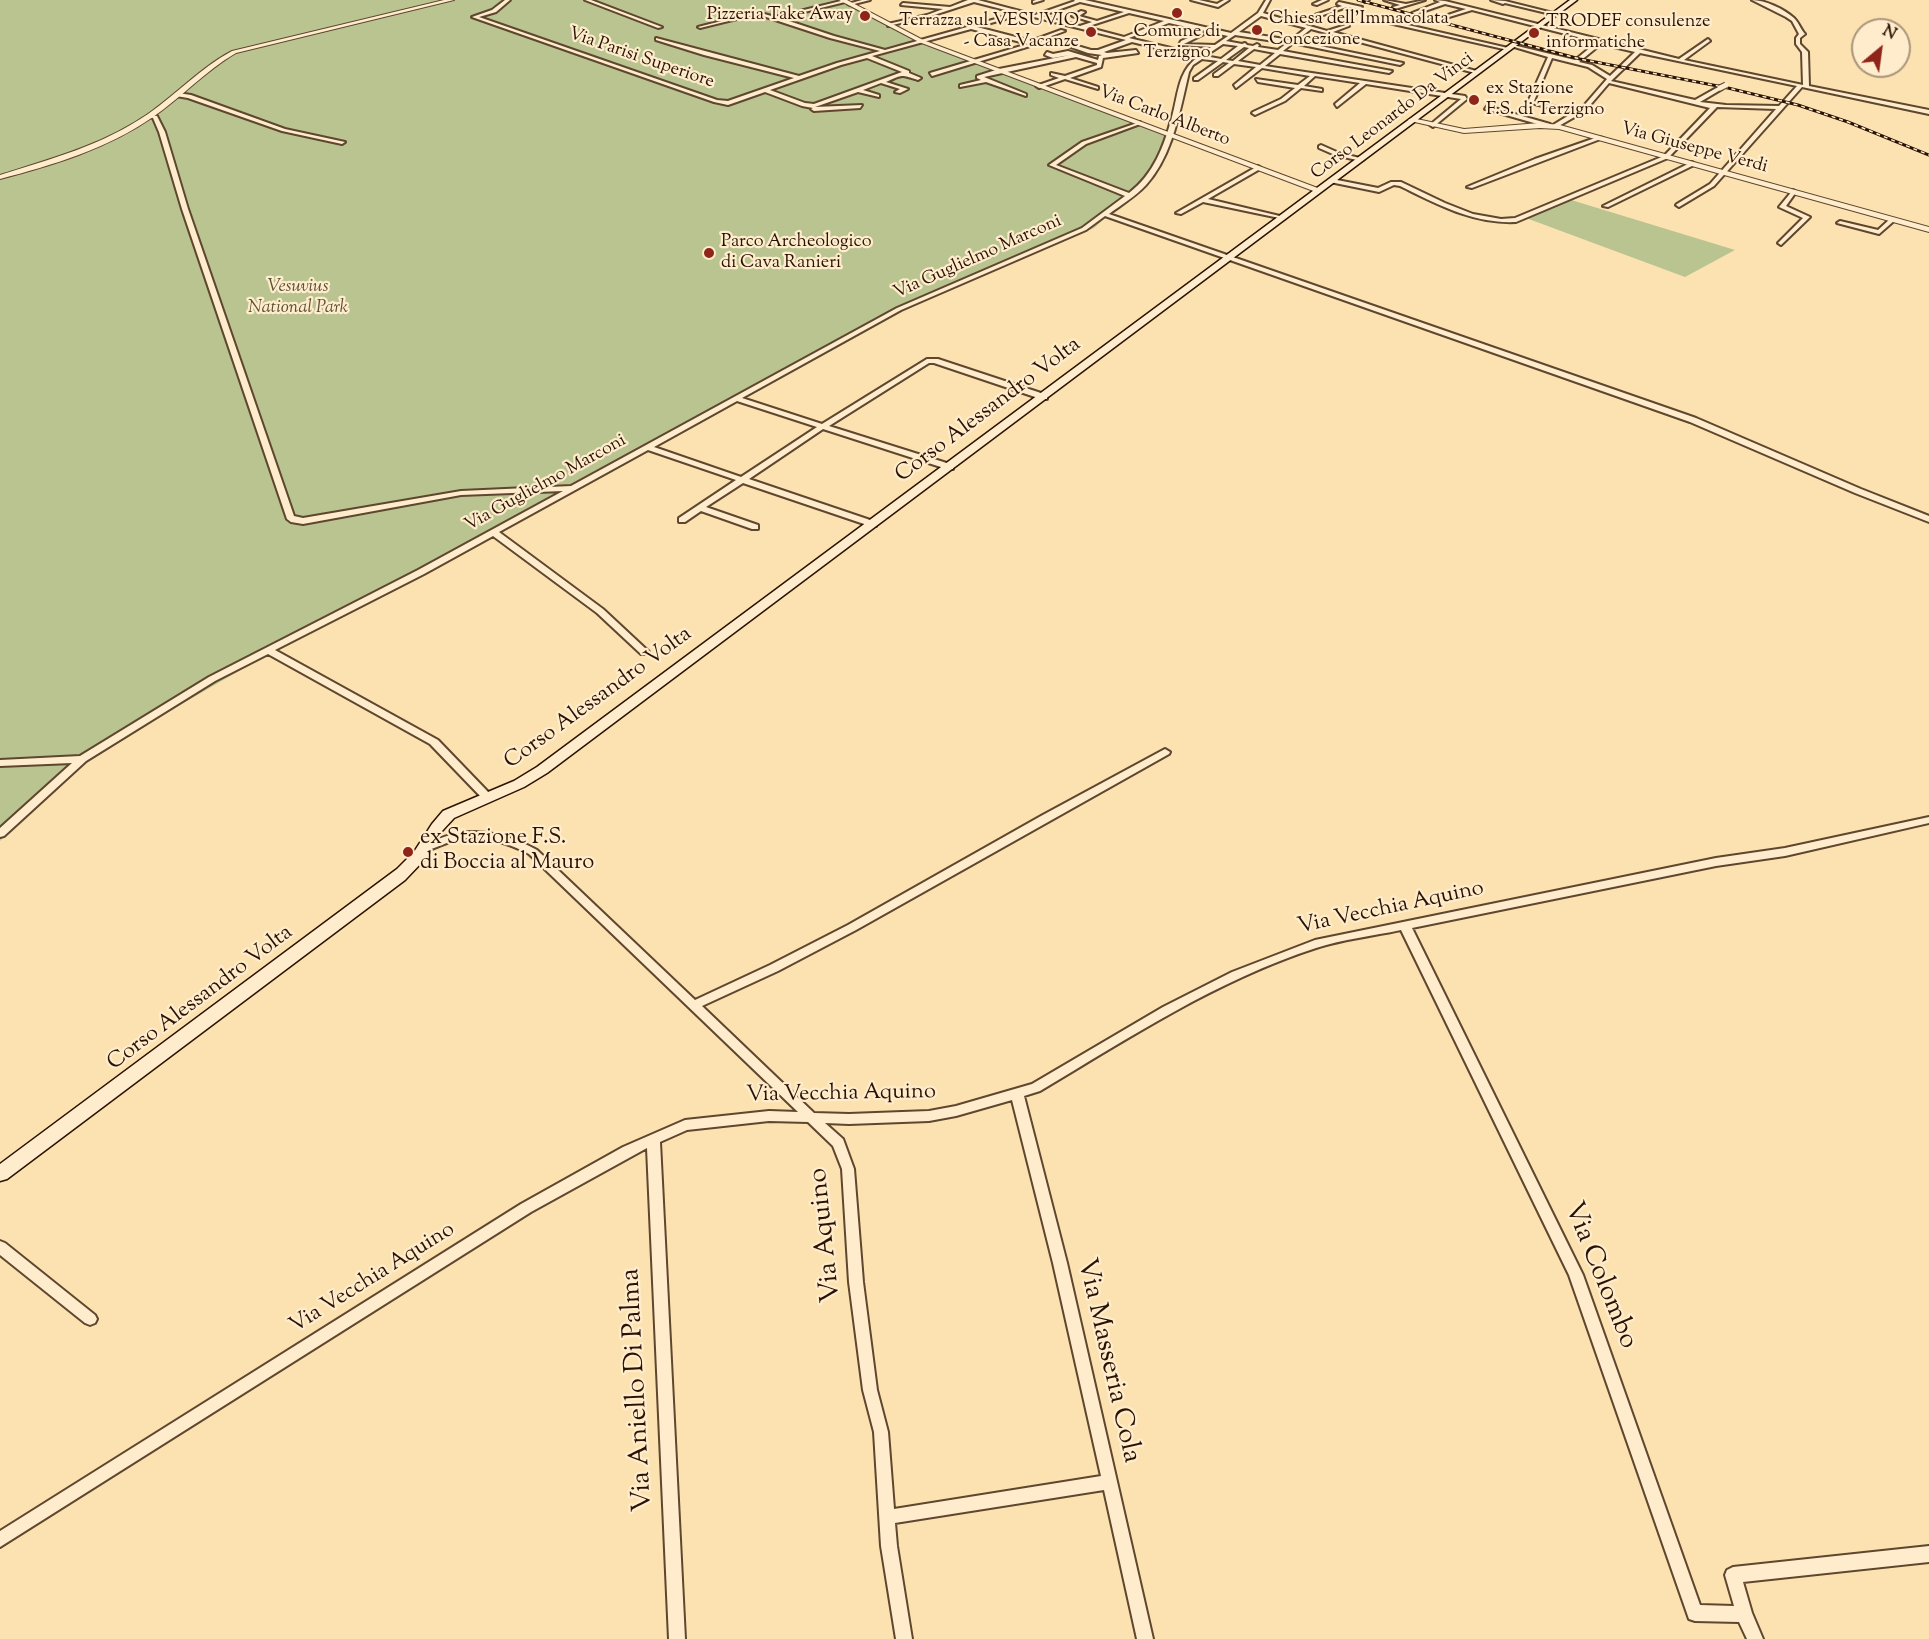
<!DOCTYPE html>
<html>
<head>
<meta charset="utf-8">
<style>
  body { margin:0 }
  #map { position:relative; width:1929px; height:1639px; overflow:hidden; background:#fde2b1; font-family:"Sorts Mill Goudy",serif }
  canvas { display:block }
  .north { position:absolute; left:1851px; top:18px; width:60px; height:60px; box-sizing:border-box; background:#feeccc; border:2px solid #a9957b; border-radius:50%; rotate:29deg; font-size:16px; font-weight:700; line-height:24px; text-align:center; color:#2a1202 }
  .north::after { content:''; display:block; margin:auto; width:21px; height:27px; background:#8f2418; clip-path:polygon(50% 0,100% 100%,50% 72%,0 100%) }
</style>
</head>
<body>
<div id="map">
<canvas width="1929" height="1639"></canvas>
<div class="north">N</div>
</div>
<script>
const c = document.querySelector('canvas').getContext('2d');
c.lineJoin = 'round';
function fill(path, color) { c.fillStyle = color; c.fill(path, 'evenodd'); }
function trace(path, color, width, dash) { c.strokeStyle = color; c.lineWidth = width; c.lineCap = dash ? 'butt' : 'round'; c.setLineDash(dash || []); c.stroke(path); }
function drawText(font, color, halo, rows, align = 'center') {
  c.font = font + ' "Sorts Mill Goudy",serif'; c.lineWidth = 4.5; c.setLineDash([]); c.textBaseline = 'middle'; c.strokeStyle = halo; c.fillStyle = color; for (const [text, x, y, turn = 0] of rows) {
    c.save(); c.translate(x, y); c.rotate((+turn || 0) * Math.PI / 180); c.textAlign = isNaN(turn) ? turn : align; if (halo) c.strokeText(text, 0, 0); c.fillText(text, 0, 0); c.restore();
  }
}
const green = new Path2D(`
  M0,0H845L882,18L904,33L1172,135L1173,139L1152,176L1094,228L963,283L902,312L608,474L289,642L83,761L35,805L0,841Z
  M1568,199L1735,250L1685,277L1526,218Z`);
const minor = new Path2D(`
  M505,0H510L496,12L479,17L717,100L728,101L794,78L704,55L656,40V38L799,76L837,63L880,51L830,38L757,14L700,28L698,27L757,12L775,17L845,0V2L780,18L834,36L885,50L1017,13L974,2L931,16L888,26V24L927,15L943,9L901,5L903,3L950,7L968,0H978L1035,15L1075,1L1074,0H1085L1231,33L1258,13L1266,0H1270L1263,13L1294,22L1342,6L1337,4L1339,2L1362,7L1360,9L1347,7L1299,23L1327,31L1349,24V26L1333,32L1480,72L1475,73L1311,29L1296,41L1403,63L1400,65L1293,43L1283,51L1392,71L1389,73L1280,54L1265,66L1465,96L1467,99L1433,127L1430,125L1431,124L1461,99L1366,84L1337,107L1335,104L1360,83L1315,76L1304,86L1322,89V91L1301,88L1285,101L1255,115L1252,113L1253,112L1281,99L1295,88L1258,82L1256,79L1298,85L1310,76L1262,68L1236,88L1234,85L1256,67L1234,64L1218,76H1214V74L1229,63L1223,62L1198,80H1194V78L1218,61L1202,59L1193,65L1189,72C1180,110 1173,155 1146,185C1136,196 1121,205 1109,214L1696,418L1861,489L1929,516V522L1855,493L1690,422L1105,216L1086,230L901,310L742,398L822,424L927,359H938L1047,395V399H1041L934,363H929L829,426L953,465V469H947L823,429L749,479L876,522V526H870L743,483L706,507L758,525V529H752L701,511L685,522H679V518L736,480L648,450L499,532L603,609L647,650L649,652L647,654H641L597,613L493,536L424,574L275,650L438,740L491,795L492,797L491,799H483L430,744L268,654L215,681L86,761L4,836L0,837V828L72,763L0,766V760L80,756L209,677L418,570L563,491L461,495L303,524L291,522L287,519L182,209L159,132L153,118L149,117V115L157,116L165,132L188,209L294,516L303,518L461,491L571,486L897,308L1082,228L1125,196L1049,165L1082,142L1140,122V124L1086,144L1056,165L1129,193C1154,174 1164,146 1172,117C1178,96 1178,71 1197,58L1132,42L1104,52L1107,53L1136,50L1138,53L1103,58L1101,67L1070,78L1098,87V89L1065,79L1039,88L1036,86L1059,78L1051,75V73L1065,76L1097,65V63L1076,57L984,77L1026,94V96L986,82L960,87V85L981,80L977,78V76L999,69L1070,55L1053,58L1045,55L1047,52L1053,54L1068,51L1098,60L1099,56L1102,55L1088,53L1057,42V40L1091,50H1098L1126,40L1022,14L977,27L1031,41L1061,30L1065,31L1030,44V46L932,76L930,73L1028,44L971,29L872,56L909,71V73L921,78L918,80C899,74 903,75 886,82L908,89L900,93L895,92L900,89L881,83L863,90L879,95V97L858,92L815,107L862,105L860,108L814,111L811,109L813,108L802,106L765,92L728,105L714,102L472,17L492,10ZM1080,2L1124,12L1097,21L1079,16L1085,12L1081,11L1072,16L1092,22L1080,26L1041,16ZM1129,13L1164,21L1124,37L1086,27ZM1261,16L1306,28L1291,40L1239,32ZM1169,23L1228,36L1215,45L1184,44L1204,34L1202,32L1181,41L1179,45L1211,47L1200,55L1129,38ZM1235,35L1287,43L1278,50L1258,47L1259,45L1257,44L1253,46L1247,45L1245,43L1242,44L1226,41ZM1223,44L1238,46L1221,59L1205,56ZM1244,47L1249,48L1233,61L1226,60ZM1254,49L1275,53L1260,65L1238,61ZM867,58L902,72L814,104L805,103L770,90L841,65ZM737,401L817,427L741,477L654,447Z
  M585,0H591L662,27L658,28Z
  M862,0H870L850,5L848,4Z
  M1036,0H1043L1033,3V1Z
  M1191,0H1199L1217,4L1224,0H1229L1218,7Z
  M1322,0H1328L1317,5L1313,4Z
  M1363,0H1369L1365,2Z
  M1384,0L1406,4L1425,0L1395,9L1393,7L1400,5Z
  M1435,0L1445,1L1679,59L1708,39L1710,41L1684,60L1803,85L1802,52L1796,44V38L1799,34L1792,21L1786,17L1752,0C1765,0 1784,9 1794,18C1799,23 1801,30 1805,34L1800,38V44L1808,52L1809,86L1929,110V114L1802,87L1714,186L1679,207L1676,205L1677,204L1710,184L1776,109L1717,107L1668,158L1516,222C1473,224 1437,204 1400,186L1394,185L1379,192L1330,182L1329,181L1332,179L1378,188L1391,182H1401L1445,203L1473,214L1501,219L1515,218L1664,156L1710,108L1609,83L1585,111L1557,127H1553V125L1571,114L1528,102L1548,57L1511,46L1513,45L1575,60L1597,42L1472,10L1436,21V19L1466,9L1445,4L1416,14L1412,13L1440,2ZM1601,44L1635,52L1610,76L1592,65L1579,62ZM1640,53L1797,86L1779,106L1726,105L1700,102L1722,89L1720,86L1695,100L1611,81ZM1552,58L1588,67L1607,79L1581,109L1575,112L1534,101Z
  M1491,0L1505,1L1557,14L1555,15L1505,3L1503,4Z
  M1382,19L1508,48L1510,49L1508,50L1380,21Z
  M178,93L191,95L285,129L345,142L342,144L282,131L188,98L176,96Z
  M1487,106L1550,124L1551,125L1548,127L1485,109Z
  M1598,137L1603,138L1472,188L1467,187L1535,159Z
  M1321,145L1339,153L1364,159L1361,161L1335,155L1319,148V146Z
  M1692,162L1695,164L1694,165L1608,207L1603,206Z
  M1258,166L1261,168L1260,169L1208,199L1284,217V219L1203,202L1181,214L1176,213Z
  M1793,190L1796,192L1786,206L1810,217L1781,245L1778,243L1803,218L1779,207Z
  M1890,219L1895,220L1879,234L1837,223L1840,221L1878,230Z
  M1165,749L1170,752L1169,754L856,930L778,971L702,1006L814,1113L849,1114L929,1111L956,1106L1032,1084L1163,1007L1232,972L1315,940L1716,858L1785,848L1929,817V823L1785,856L1716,866L1412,928L1583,1275L1700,1605L1734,1606L1725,1575L1727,1570L1733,1567L1929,1546V1562L1743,1582L1752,1613L1763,1639H1747L1739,1622L1695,1621L1689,1619L1569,1275L1401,930C1373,936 1343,939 1316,948C1217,980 1129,1038 1040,1091L1024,1096L1067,1263L1153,1639H1137L1104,1490L895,1523L897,1546L912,1639H896L881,1546L874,1432L863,1390L849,1282L842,1169L833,1146L808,1122L769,1121L687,1130L660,1142L685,1639H669L647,1148L531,1212L0,1547V1531L521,1204L623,1147L685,1120L769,1111L798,1112L529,854C508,843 480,834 456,840C445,843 435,848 424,852L420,850L419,848L420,846C433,841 446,835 460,833C486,829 514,837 537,850L695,1000L770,965L848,925L1041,816ZM1012,1100L1053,1263L1101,1476L894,1509L888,1432L877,1390L863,1282L854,1169L843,1139L825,1123L849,1124L929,1121L956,1116Z
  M0,1241L5,1243L95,1315L97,1319L95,1323L90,1325L85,1323L0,1255Z`);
const tertiary = new Path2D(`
  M444,0H454L236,53C205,71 182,97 153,117C107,149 53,165 0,179V175C51,159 103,145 148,114C177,94 200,68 232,51Z
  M839,0H847L923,40L1323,190L1316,192L919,42Z
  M1412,118L1464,129L1540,123L1560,125L1929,227V232L1559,129L1540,128L1464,133L1410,121L1408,120Z`);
const secondary = new Path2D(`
  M1570,0H1577L547,773L524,787L454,818L442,831L425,859L405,880L7,1179L0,1181V1164L397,869L414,852L432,824L443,811L514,781L537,767Z`);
const rail = new Path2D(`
  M1358,0L1580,59L1728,88L1798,105L1848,122L1929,155`);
const minorBridge = new Path2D(`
  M1720,88L1726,85`);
const markers = [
  [1177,13,6,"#8f2418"],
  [865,16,6,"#8f2418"],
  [1257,30,6,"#8f2418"],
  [1091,32,6,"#8f2418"],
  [1534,33,6,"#8f2418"],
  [1474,100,6,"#8f2418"],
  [709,253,6,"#8f2418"],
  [408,852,6,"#8f2418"]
];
const farPoinames = [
  ["Pizzeria Take Away",853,16,"right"],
  ["Chiesa dell'Immacolata",1269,20],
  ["Concezione",1269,41],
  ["Terrazza sul VESUVIO",1079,22,"right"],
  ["- Casa Vacanze",1079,43,"right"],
  ["TRODEF consulenze",1546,23],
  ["informatiche",1546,44],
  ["Comune di",1177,33,"center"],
  ["Terzigno",1177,54,"center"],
  ["ex Stazione",1486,90],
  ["F.S. di Terzigno",1486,111],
  ["Parco Archeologico",721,243],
  ["di Cava Ranieri",721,264]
];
const farStreetnames = [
  ["Via Parisi Superiore",641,59,19],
  ["Via Carlo Alberto",1164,117,21],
  ["Corso Leonardo Da Vinci",1393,117,-37],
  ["Via Giuseppe Verdi",1694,149,15],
  ["Via Guglielmo Marconi",978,258,-24],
  ["Via Guglielmo Marconi",546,484,-29]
];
const farParknames = [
  ["Vesuvius",298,288],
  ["National Park",298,309]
];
const streetNames = [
  ["Corso Alessandro Volta",989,411,-37],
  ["Corso Alessandro Volta",599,699,-36],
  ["Via Vecchia Aquino",1391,909,-12],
  ["Corso Alessandro Volta",201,999,-37],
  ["Via Vecchia Aquino",841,1095,-1],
  ["Via Vecchia Aquino",373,1279,-32]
];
const poiNames = [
  ["ex Stazione F.S.",420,839],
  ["di Boccia al Mauro",420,864]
];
const nearStreetnames = [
  ["Via Aquino",827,1235,-96],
  ["Via Colombo",1599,1276,68],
  ["Via Masseria Cola",1107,1361,77],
  ["Via Aniello Di Palma",639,1390,-93]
];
fill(green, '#b9c490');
trace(minor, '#5f462e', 4);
trace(tertiary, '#5f462e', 2);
trace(secondary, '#2a1202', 3);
fill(minor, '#feeccc');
fill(tertiary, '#feeccc');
fill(secondary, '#feeccc');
trace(rail, '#2a1202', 3);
trace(rail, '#feeccc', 1.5, [4]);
trace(minorBridge, '#5f462e', 7, []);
trace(minorBridge, '#feeccc', 5);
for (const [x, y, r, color] of markers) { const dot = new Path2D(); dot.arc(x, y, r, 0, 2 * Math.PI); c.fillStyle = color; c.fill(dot); trace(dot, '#feeccc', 2); }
drawText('18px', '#2a1202', '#feeccc', farPoinames, 'left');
drawText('18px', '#2a1202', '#feeccc', farStreetnames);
drawText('italic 18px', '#5c5034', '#feeccc', farParknames);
drawText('22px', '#2a1202', '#feeccc', streetNames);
drawText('22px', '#2a1202', '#feeccc', poiNames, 'left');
drawText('27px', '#2a1202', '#feeccc', nearStreetnames);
</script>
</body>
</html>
